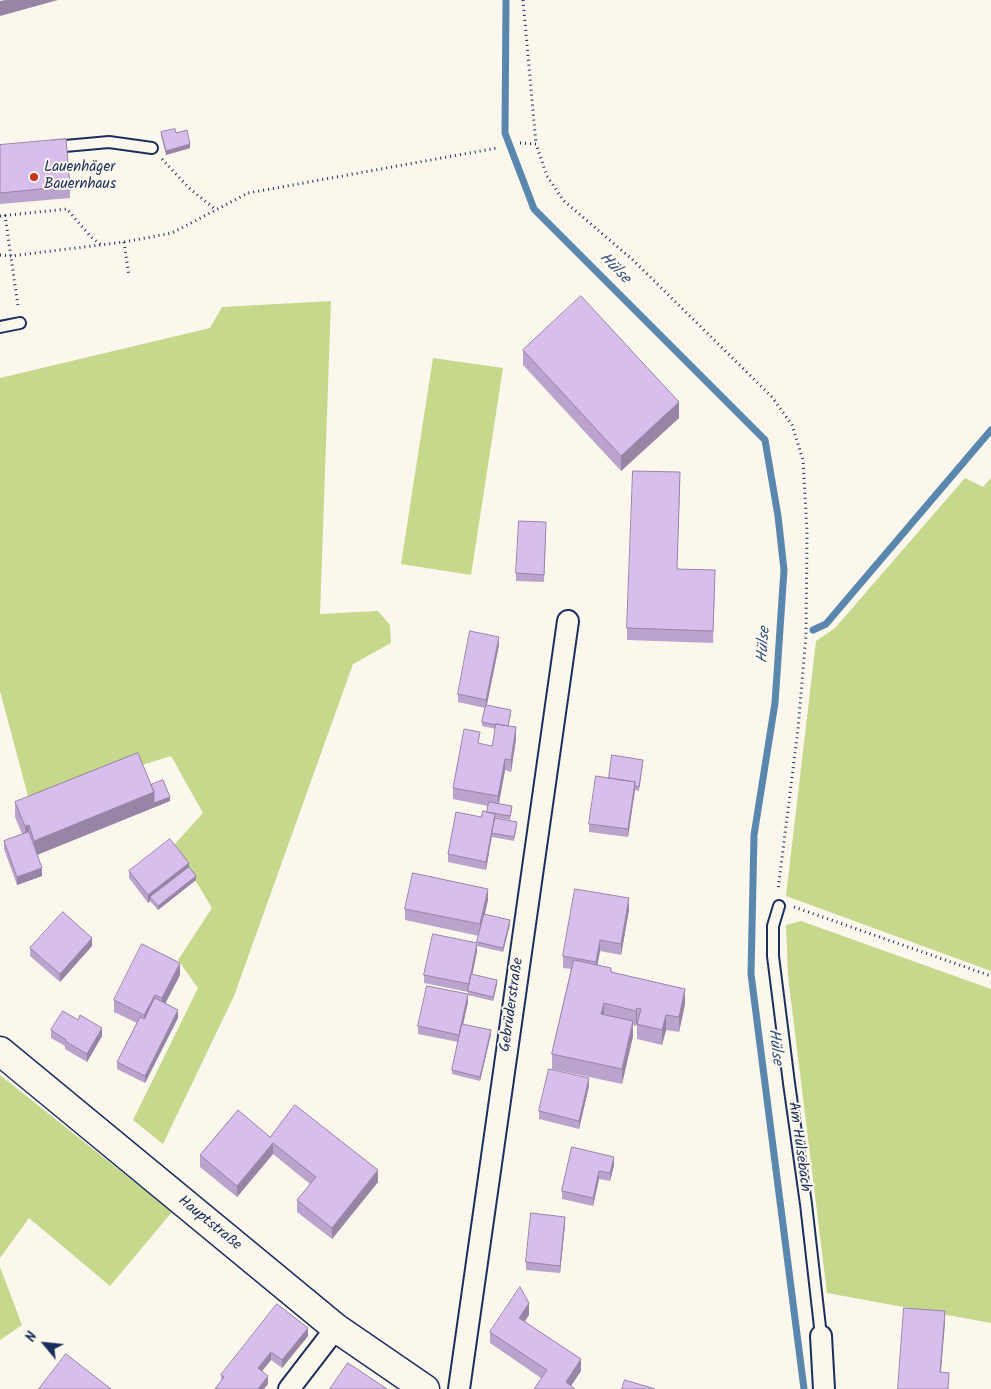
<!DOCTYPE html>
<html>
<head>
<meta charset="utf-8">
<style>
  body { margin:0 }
  #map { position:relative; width:991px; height:1389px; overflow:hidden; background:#fbf7ec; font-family:Kalam,sans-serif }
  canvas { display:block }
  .north { position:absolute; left:20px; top:1319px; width:50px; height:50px; -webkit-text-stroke:4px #fbf7ec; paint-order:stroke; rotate:298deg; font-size:14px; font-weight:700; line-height:20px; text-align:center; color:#1b2f5e }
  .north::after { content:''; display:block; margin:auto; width:18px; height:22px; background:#1b2f5e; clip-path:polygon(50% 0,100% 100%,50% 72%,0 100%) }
</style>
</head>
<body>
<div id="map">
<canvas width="991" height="1389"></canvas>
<div class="north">N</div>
</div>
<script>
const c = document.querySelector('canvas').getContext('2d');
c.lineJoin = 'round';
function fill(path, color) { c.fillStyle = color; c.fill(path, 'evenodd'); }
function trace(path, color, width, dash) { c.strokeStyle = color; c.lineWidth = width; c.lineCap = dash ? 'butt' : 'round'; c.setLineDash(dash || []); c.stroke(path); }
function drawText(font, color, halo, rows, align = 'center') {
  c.font = font + ' Kalam,sans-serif'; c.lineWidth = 4; c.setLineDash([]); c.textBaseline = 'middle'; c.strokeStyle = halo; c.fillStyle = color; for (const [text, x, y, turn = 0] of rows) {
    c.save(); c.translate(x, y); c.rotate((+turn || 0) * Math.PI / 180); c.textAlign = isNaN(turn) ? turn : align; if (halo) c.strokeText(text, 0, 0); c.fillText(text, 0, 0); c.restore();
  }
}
const green = new Path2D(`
  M331,301L320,614L378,611L390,625L391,643L353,664L234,996L163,1144L133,1120L198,988L178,960L212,908L174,845L203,813L171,756L29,800L0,691V378L210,328L222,307Z
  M433,358L503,368L471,575L401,564Z
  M965,478L983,487L991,478V971L786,896L816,641L835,628Z
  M801,921L991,989V1323L827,1293L788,976L786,925Z
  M0,1075L172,1212L110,1286L29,1218L0,1258Z
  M0,1267L22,1325L0,1340Z`);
const stream = new Path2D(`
  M506,0L505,133L534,209L765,440L778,516L784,570L775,703L754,835L751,974L804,1389
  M813,630L826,624L991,430`);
const path = new Path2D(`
  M523,0L536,144
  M520,143L536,144L547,176L563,200L634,261L772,397L792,425L803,460L807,531L806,635L798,729L778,890
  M162,159L189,188L216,210
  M5,215L18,306
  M0,216L67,209L90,236L101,245
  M124,242L129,276
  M0,255L11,256L124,242L172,233L248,193L497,148
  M794,907L991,976`);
const lane = new Path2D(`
  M54,147L109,142L152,148
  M0,327L20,323
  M779,906L773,926V956L789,1083L806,1204L821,1336`);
const street = new Path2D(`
  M821,1336L824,1389
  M289,1389L336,1328
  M459,1389L568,621`);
const secondary = new Path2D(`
  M0,1051L336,1328L425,1389`);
const wall = new Path2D(`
  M161,132L176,133L190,148L166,155L161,136Z
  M0,145L70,186V198L0,204Z
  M523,350L679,418L621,471L523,365Z
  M680,484L677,569L715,582L713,643L627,640V628Z
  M546,530L544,582L516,581V573Z
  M499,645L487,705L511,714L508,726L516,739L511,772L505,770L499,804L512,810L510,820L495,817L517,826L514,841L492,837L486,870L448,862V854L481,817L487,812L488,806L453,799V788L480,744L492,746L496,729L482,726V722L485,708L458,702V694Z
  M643,764L639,791L635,790L628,837L589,832V824L609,778Z
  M151,785L170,801L37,855L42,876L17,885L4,849V841L22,834L15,817V802Z
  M189,867L196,880L158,910L150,901L148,903L129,878V871Z
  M488,900L484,915L510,924L503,952L477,946L479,936L405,920V909Z
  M629,910L621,955L600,951L597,965L685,1004L679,1032L666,1030L662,1045L637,1039V1024L636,1026L633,1025V1036L622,1084L552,1069V1054L571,969L563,968V956Z
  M92,946L60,982L30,956V948Z
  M477,951L472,974L497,984L493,1001L468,995V992L424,983V975Z
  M180,975L165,1003L178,1018L145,1083L117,1069V1062L137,1023L114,1012V1000Z
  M468,1002L463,1024L491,1034L480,1081L452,1074V1070L458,1042L418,1034V1026Z
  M51,1030L102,1036L87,1062L65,1049V1046L51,1038Z
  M589,1086L579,1129L539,1119V1111Z
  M270,1137L378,1182L332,1239L297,1212V1200L310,1184L273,1154L237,1197L200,1167V1155Z
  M572,1147L614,1165L610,1181L599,1179L593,1206L562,1199V1191Z
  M565,1224L560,1273L526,1270V1262Z
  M529,1315L525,1321L581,1371L541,1378L490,1343V1332Z
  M308,1336L282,1368L271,1360L262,1371L268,1384L221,1381V1375Z`);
const shadedWall = new Path2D(`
  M5,0H58L0,16V1Z
  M190,144V148L166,155V151Z
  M679,402V418L621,471V456Z
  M499,637V645L486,708V700Z
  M516,727V739L511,772V760Z
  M505,759V770L498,807V796Z
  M635,782V790L628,837V829Z
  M154,792L170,797V801L34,856V841Z
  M495,814V822L492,833L486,870V862Z
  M29,825V840L25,841V826Z
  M189,863V871L150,897V901L148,903V895Z
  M42,868V876L17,885V877Z
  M196,876V880L158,910V906Z
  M488,889V900L480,936V924Z
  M629,898V910L621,955V944Z
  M510,920V924L503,952V948Z
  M92,938V946L60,982V974Z
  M600,940V951L596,974V962Z
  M477,943V951L469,992V984Z
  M180,963V975L162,1010V998Z
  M497,980V984L493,1001V997Z
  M685,989V1004L679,1032V1017Z
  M468,994V1002L459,1043V1035Z
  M155,995V1006L144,1027V1015Z
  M604,1003V1018L601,1014Z
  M637,1008V1023L636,1026V1011Z
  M178,1010V1018L145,1083V1076Z
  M666,1015V1030L662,1045V1030Z
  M633,1021V1036L622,1084V1069Z
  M102,1028V1036L87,1062V1054Z
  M491,1030V1034L480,1081V1077Z
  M589,1078V1086L579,1129V1121Z
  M273,1143V1154L237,1197V1186Z
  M614,1157V1165L610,1181V1173Z
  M378,1170V1182L332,1239V1228Z
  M599,1171V1179L593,1206V1198Z
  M565,1217V1224L560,1273V1266Z
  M529,1303V1315L519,1329V1318Z
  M945,1311V1323L940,1384V1372Z
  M308,1328V1336L282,1368V1360Z
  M271,1352V1360L258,1376V1368Z
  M581,1359V1371L569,1389L566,1382Z
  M268,1376V1384L264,1389H258Z`);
const building = new Path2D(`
  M175,129L176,133L187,130L190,144L166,151L161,132Z
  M66,139L70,186L0,193V145Z
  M581,296L679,402L621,456L523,350Z
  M633,471L680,472L677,569L715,570L713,631L627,628Z
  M519,521L546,522L544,575L516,573Z
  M470,631L499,637L486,700L458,694Z
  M486,705L511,710L508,726L496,724V725L482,722Z
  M496,724L516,727L511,760L505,759L498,796L453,788L464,729L480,732L478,743L492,746Z
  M138,753L154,792L34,841L29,825L25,826L15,802Z
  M612,755L643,760L639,787L635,786V782L609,778Z
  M596,776L635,782L628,829L589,824Z
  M163,780L170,797L154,803V792L151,785Z
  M489,802L512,806L510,816L487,812Z
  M483,811L495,814L486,862L448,854L456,812L481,817Z
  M495,818L517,822L514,837L492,833Z
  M29,832L42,868L17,877L4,841Z
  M170,839L189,863L148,895L129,871Z
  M189,867L196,876L158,906L150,897Z
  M413,873L488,889L480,924L405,909Z
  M575,889L629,898L621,944L600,940L596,962L563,956Z
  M63,912L92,938L60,974L30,948Z
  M484,914L510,920L503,948L477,942Z
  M433,934L477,943L469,984L424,975Z
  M142,944L180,963L162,998L155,995L144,1015L114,1000Z
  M574,960L611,968V972L685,989L679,1017L666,1015L662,1030L637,1024L641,1009L637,1008L636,1011L604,1003L601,1014L633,1021L622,1069L552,1054Z
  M471,974L497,980L493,997L468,991Z
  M427,986L468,994L459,1035L418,1026Z
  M155,998L178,1010L145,1076L117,1062L140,1017L144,1019Z
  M63,1011L78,1020L80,1015L102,1028L87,1054L65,1041L66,1040L51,1030Z
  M462,1024L491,1030L480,1077L452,1070Z
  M549,1069L589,1078L579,1121L539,1111Z
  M295,1105L378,1170L332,1228L297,1200L316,1177L273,1143L237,1186L200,1155L238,1110L270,1137Z
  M572,1147L614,1157L610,1173L599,1171L593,1198L562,1191Z
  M531,1213L565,1217L560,1266L526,1262Z
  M520,1287L529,1303L519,1318L581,1359L566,1382L575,1389H534L547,1370L490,1332Z
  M277,1304L308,1328L282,1360L271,1352L258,1368L268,1376L258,1389H215L224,1377L221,1375Z
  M904,1308L945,1311L940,1372L949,1373L948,1389H898Z
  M66,1354L111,1389H39Z
  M348,1363L387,1389H330Z
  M625,1380L655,1389H622Z`);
const markers = [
  [34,177,5,"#c8321e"]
];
const poiNames = [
  ["Lauenhäger",44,168],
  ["Bauernhaus",44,185]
];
const streetNames = [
  ["Gebrüderstraße",513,1005,-82],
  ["Am Hülsebach",798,1147,82],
  ["Hauptstraße",209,1224,39]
];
const waterNames = [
  ["Hülse",614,269,45],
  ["Hülse",765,645,-86],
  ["Hülse",774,1047,83]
];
fill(green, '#c5d88c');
trace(stream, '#5a87ae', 7);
trace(lane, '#1b2f5e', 14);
trace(street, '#1b2f5e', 24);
trace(secondary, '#1b2f5e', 31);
trace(path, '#1b2f5e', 3, [1, 4]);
trace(lane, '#fbf7ec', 10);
trace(street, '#fbf7ec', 20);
trace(secondary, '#fbf7ec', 28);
fill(wall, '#baa3cc');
fill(shadedWall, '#9785a6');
fill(building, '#d8beed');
trace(building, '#9785a6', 1);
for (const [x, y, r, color] of markers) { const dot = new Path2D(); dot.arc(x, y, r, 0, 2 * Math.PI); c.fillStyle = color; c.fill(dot); trace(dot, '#fbf7ec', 2); }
drawText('15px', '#1b2f5e', '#fbf7ec', poiNames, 'left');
drawText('15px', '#1b2f5e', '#fbf7ec', streetNames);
drawText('italic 16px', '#355480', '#fbf7ec', waterNames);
</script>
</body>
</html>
